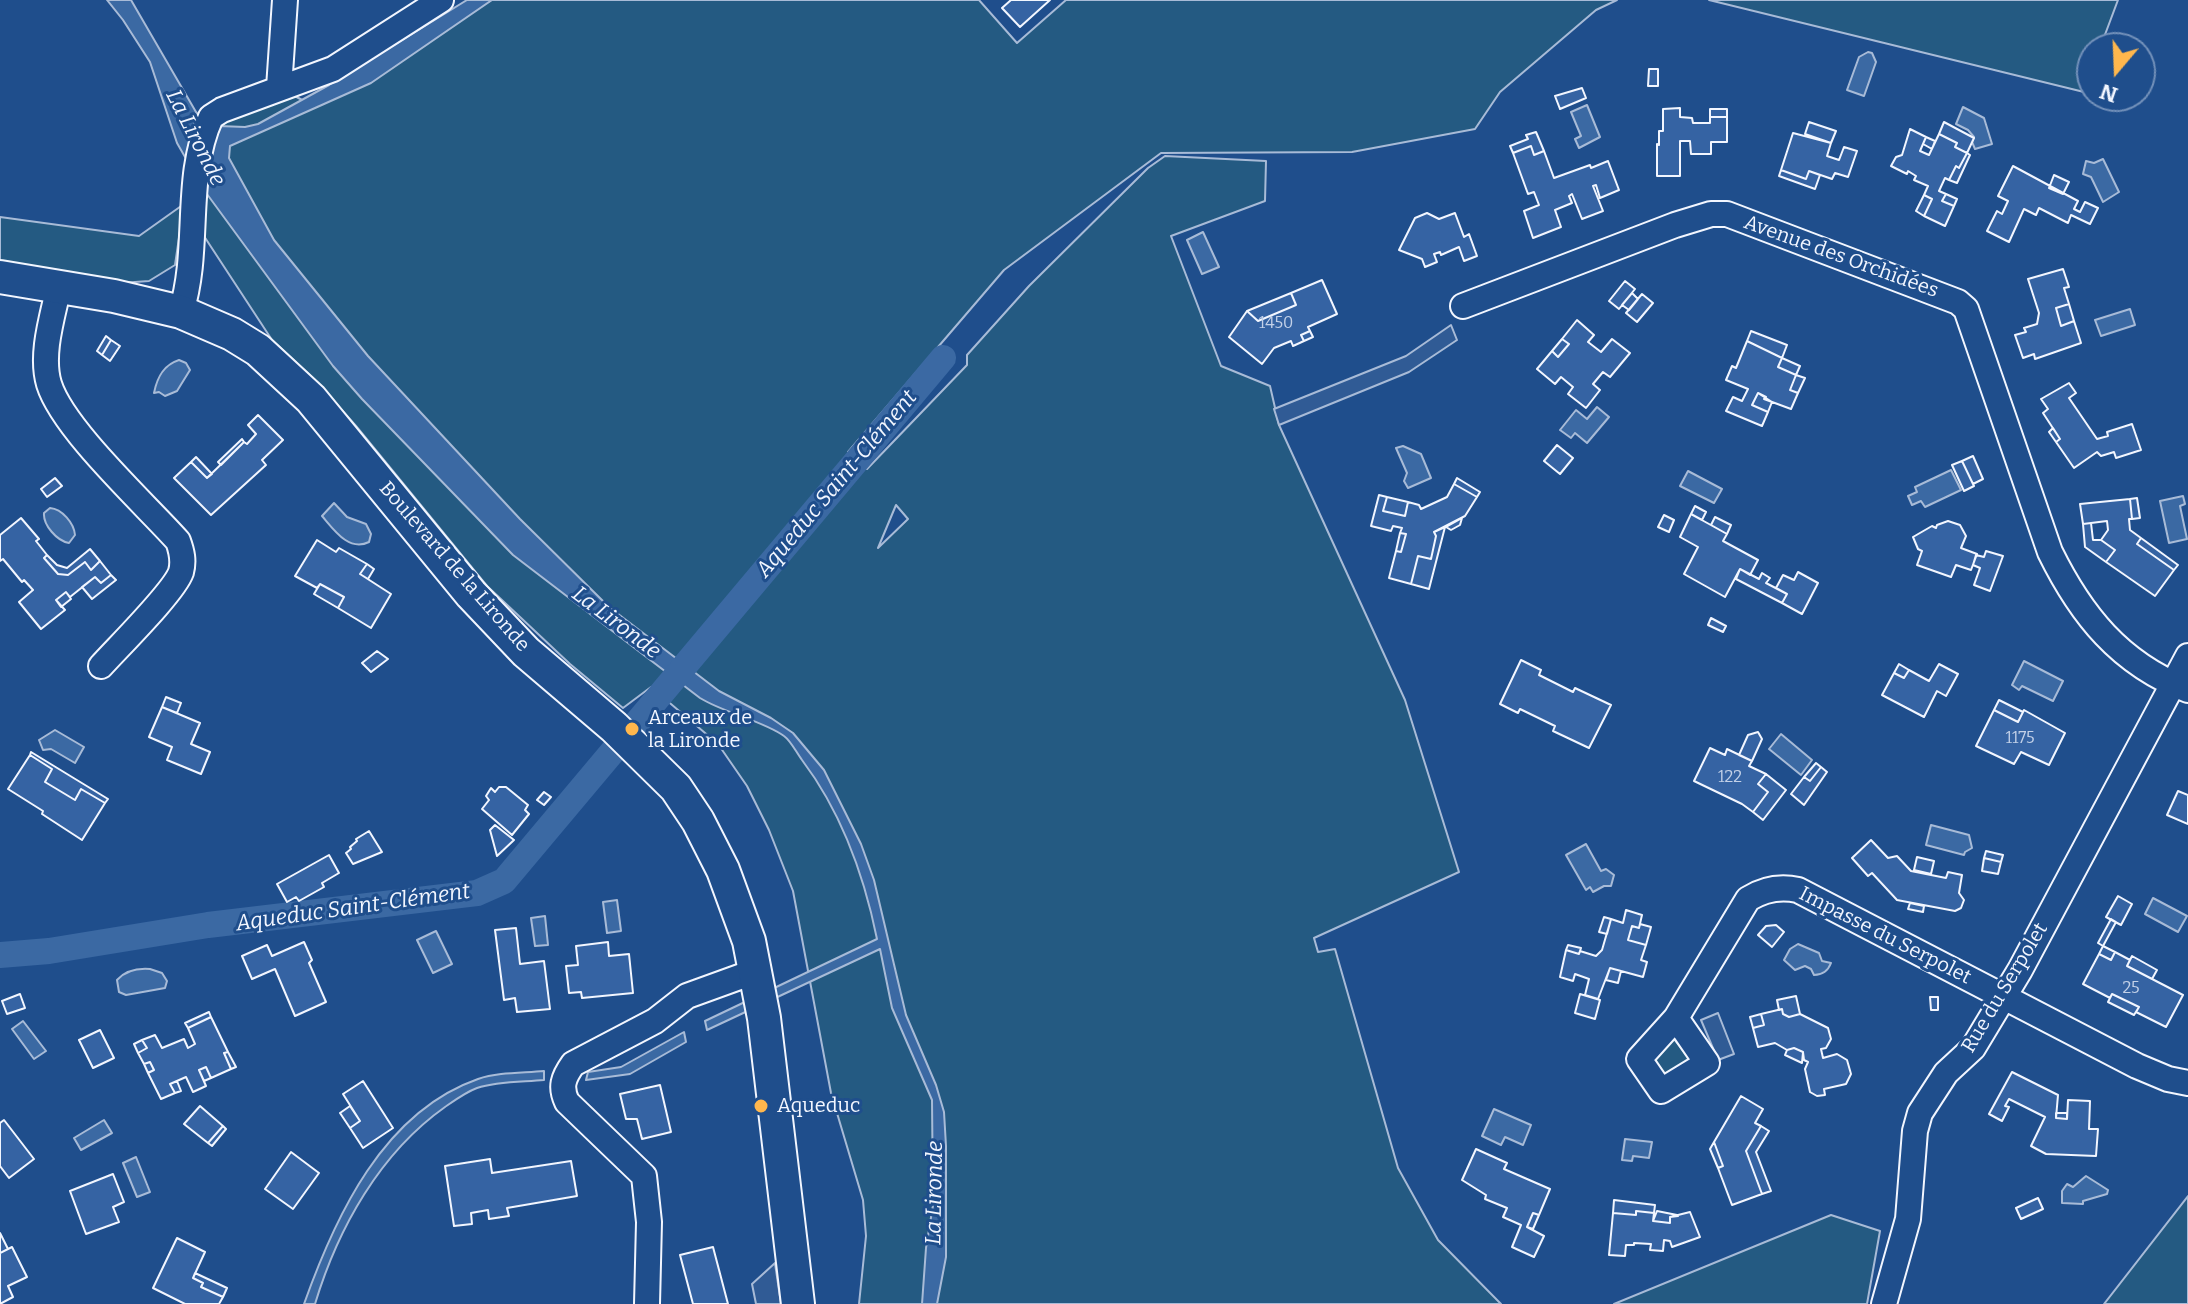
<!DOCTYPE html>
<html>
<head>
<meta charset="utf-8">
<style>
  body { margin:0 }
  #map { position:relative; width:2188px; height:1304px; overflow:hidden; background:#1f4e8c; font-family:Bitter,serif }
  canvas { display:block }
  .north { position:absolute; left:2076px; top:32px; width:80px; height:80px; box-sizing:border-box; background:#1f4e8c; border:2px solid #7391ba; border-radius:50%; rotate:199deg; font-size:22px; font-weight:700; line-height:32px; text-align:center; color:#f2f6ff }
  .north::after { content:''; display:block; margin:auto; width:28px; height:36px; background:#ffb74d; clip-path:polygon(50% 0,100% 100%,50% 72%,0 100%) }
</style>
</head>
<body>
<div id="map">
<canvas width="2188" height="1304"></canvas>
<div class="north">N</div>
</div>
<script>
const c = document.querySelector('canvas').getContext('2d');
c.lineJoin = 'round';
function fill(path, color) { c.fillStyle = color; c.fill(path, 'evenodd'); }
function trace(path, color, width, dash) { c.strokeStyle = color; c.lineWidth = width; c.lineCap = dash ? 'butt' : 'round'; c.setLineDash(dash || []); c.stroke(path); }
function drawText(font, color, halo, rows, align = 'center') {
  c.font = font + ' Bitter,serif'; c.lineWidth = 6; c.setLineDash([]); c.textBaseline = 'middle'; c.strokeStyle = halo; c.fillStyle = color; for (const [text, x, y, turn = 0] of rows) {
    c.save(); c.translate(x, y); c.rotate((+turn || 0) * Math.PI / 180); c.textAlign = isNaN(turn) ? turn : align; if (halo) c.strokeText(text, 0, 0); c.fillText(text, 0, 0); c.restore();
  }
}
const green = new Path2D(`
  M491,0H979L1017,43L1066,0H1617L1596,10L1500,92L1475,129L1352,152L1161,153L1004,270L848,452L867,469L967,365V355L1029,286L1148,168L1165,156L1266,161L1265,201L1171,236L1221,366L1270,386L1279,425L1405,700L1459,872L1314,938L1318,952L1335,949L1398,1168L1438,1240L1501,1304H859L866,1236L863,1200L831,1093L793,891L769,830L747,786L718,744L651,687L623,708L570,664L487,586L356,426L315,380L272,340L200,230L218,125L289,93L306,102ZM896,505L908,519L878,548Z
  M1709,0H2118L2100,48H2092V70L2084,92Z
  M184,204L175,265L149,281L121,283L0,263V217L139,236Z
  M1674,1039L1691,1061L1669,1076L1664,1074L1653,1061L1655,1054Z
  M2188,1196V1304H2104Z
  M1831,1215L1880,1231L1867,1304H1614Z`);
const parking = new Path2D(`
  M1451,325L1457,340L1409,372L1279,425L1274,409L1406,356Z
  M1718,1013L1734,1054L1718,1060L1701,1020Z
  M775,1263L781,1304H756L752,1284Z`);
const water = new Path2D(`
  M107,0H131L196,112L214,134L219,126L245,127L258,124L329,85L467,0H492L371,83L230,146L229,158L274,240L368,356L520,519L609,607L719,691L771,718L793,733L824,770L861,844L874,880L906,1015L936,1085L944,1112L946,1146V1257L937,1304H922L926,1248L933,1205L932,1100L892,1008L880,949L707,1030L705,1021L877,939C864,875 842,813 802,760C796,752 791,741 784,736C764,721 724,713 700,698L513,555L362,399L333,366L204,190L177,143L150,62L123,20Z
  M1868,52L1872,53L1876,62L1864,96L1847,90L1859,57Z
  M1587,105L1600,137L1579,148L1575,139L1581,136L1571,112Z
  M1963,107L1984,118L1992,144L1975,149L1972,142L1974,137L1968,130L1956,124Z
  M2103,159L2119,192L2103,202L2091,177L2083,174L2086,161L2094,163Z
  M1203,232L1219,267L1202,274L1187,240Z
  M2130,309L2135,325L2101,336L2095,320Z
  M179,360L186,363L190,370L177,391L165,396L159,392L154,393C157,378 163,365 179,360Z
  M1597,407L1609,417L1587,443L1575,433L1571,438L1560,430L1576,410L1587,419Z
  M1403,446L1421,454L1431,478L1408,488L1404,481L1407,473L1396,448Z
  M1951,470L1961,490L1925,507L1921,501L1912,505L1908,496L1917,492L1915,487Z
  M1688,471L1722,489L1714,503L1680,486Z
  M2183,496L2185,504L2180,506L2187,539L2169,543L2160,501Z
  M334,503L347,517L366,524L371,534L369,542C349,552 334,530 322,516Z
  M50,508C62,509 74,523 75,535L69,543C57,541 43,525 44,513Z
  M2024,661L2063,681L2053,701L2022,686L2019,690L2012,685Z
  M55,730L84,747L75,763L51,749L43,750L39,740Z
  M1781,734L1812,760L1801,775L1769,749Z
  M1931,825L1969,835L1972,848L1965,852L1964,855L1926,845Z
  M1586,844L1601,871L1606,869L1614,875L1611,886H1604L1593,892L1590,887L1586,890L1566,855Z
  M2153,898L2187,916L2178,932L2145,914Z
  M617,900L621,931L607,933L603,902Z
  M545,916L548,945L535,946L531,918Z
  M436,931L452,964L433,973L417,940Z
  M1798,944L1819,953L1822,961L1831,963C1828,971 1822,975 1814,975L1811,969L1805,966L1795,970L1784,960L1790,949Z
  M150,969L162,973L167,981L165,988L126,995L119,992L117,980C126,970 137,968 150,969Z
  M23,1021L46,1051L34,1059L12,1029Z
  M684,1032L686,1042L630,1074L586,1080L588,1072L621,1067Z
  M544,1071V1080C523,1082 498,1081 477,1088C466,1092 455,1100 445,1107C380,1153 338,1228 315,1304H304C335,1217 383,1112 478,1079C498,1072 523,1073 544,1071Z
  M1494,1109L1531,1125L1523,1145L1505,1137L1501,1145L1482,1136Z
  M104,1120L112,1133L81,1150L74,1138Z
  M1625,1139L1652,1142L1649,1158L1633,1156L1632,1161L1622,1160Z
  M136,1157L150,1192L137,1197L123,1163Z
  M2086,1176L2108,1190L2107,1194L2083,1201V1204L2062,1203V1191L2067,1184L2073,1187Z`);
const canal = new Path2D(`
  M0,955L49,951L208,925L477,893L504,881L943,358`);
const building = new Path2D(`
  M1011,0H1050L1020,27L1002,8Z
  M1649,69H1658V86H1648Z
  M1582,88L1586,98L1560,109L1555,96Z
  M1680,108V117L1692,118L1693,123H1710V117H1727V142H1711V154H1691L1690,141H1680V176H1657V144L1659,145V131H1663V109Z
  M1710,109H1727V117H1710Z
  M1809,122L1836,131L1831,143L1805,134Z
  M1944,122L1974,138L1967,153L1955,147L1957,143L1939,134Z
  M1910,129L1926,137L1920,151L1929,155L1939,134L1957,143L1955,147L1967,153L1959,168L1956,166L1949,180L1945,178L1939,191L1946,194L1942,201L1954,206L1945,226L1924,216L1932,199L1924,195L1928,186L1914,180L1916,176L1908,171L1907,174L1891,166L1896,157L1902,155Z
  M1536,132L1544,151L1534,155L1531,146L1513,153L1510,146L1528,139L1526,135Z
  M1793,133L1831,143L1827,156L1839,160L1844,147L1857,151L1848,177L1835,173L1832,179L1809,171L1806,179L1781,170Z
  M1926,137L1935,141L1932,149L1923,144Z
  M1531,146L1534,155L1544,151L1554,178L1590,165L1591,168L1608,161L1619,190L1600,198L1596,185L1593,186L1603,211L1582,219L1572,194L1569,196L1572,203L1555,210L1561,227L1533,238L1524,211L1539,205L1534,192L1528,194L1513,153Z
  M1967,153L1970,155L1957,183L1949,180L1956,166L1959,168Z
  M2013,166L2078,201L2074,209L2080,212L2085,202L2098,208L2090,224L2071,215L2068,223L2039,208L2036,215L2024,209L2009,242L1987,231L1997,211L2002,214L2008,201L1998,196Z
  M1781,170L1806,179L1809,171L1820,175L1815,189L1779,176Z
  M2054,175L2069,182L2063,194L2049,188Z
  M1946,194L1957,199L1954,206L1942,201Z
  M1924,195L1932,199L1924,216L1916,211Z
  M1427,213L1439,219L1455,213L1464,237L1469,234L1477,256L1464,261L1459,247L1441,255L1440,252L1434,254L1437,262L1425,267L1422,259L1399,250L1415,218Z
  M2063,269L2069,287L2064,288L2069,304L2056,308L2061,326L2074,321L2081,343L2035,359L2034,354L2023,358L2015,335L2026,332L2024,328L2037,324L2039,313L2028,279Z
  M1322,280L1337,314L1308,327L1310,331L1301,335L1304,341L1293,346L1291,341L1274,348L1262,364L1229,337L1247,311L1258,321L1296,305L1291,293Z
  M1625,281L1635,289L1619,309L1609,301Z
  M1291,293L1296,305L1258,321L1247,311Z
  M1632,293L1638,299L1629,310L1622,305Z
  M1642,294L1653,303L1637,322L1626,313Z
  M2069,304L2074,321L2061,326L2056,308Z
  M1577,320L1594,335L1588,342L1601,352L1612,339L1630,353L1610,377L1603,372L1593,384L1600,390L1586,408L1568,394L1573,387L1561,377L1555,384L1537,369L1552,351L1558,357L1569,344L1562,339Z
  M1310,331L1313,337L1304,341L1301,335Z
  M1751,331L1787,345L1782,358L1747,341Z
  M106,336L111,340L102,355L97,351Z
  M1562,339L1569,344L1558,357L1552,351Z
  M111,340L120,346L110,361L102,355Z
  M1747,341L1782,358L1778,367L1796,375L1790,390L1798,393L1791,409L1764,399L1766,397L1758,393L1752,405L1768,412L1762,426L1726,411L1733,397L1742,401L1748,389L1726,380L1732,366L1736,368Z
  M1782,358L1800,366L1796,375L1778,367Z
  M1796,375L1805,378L1798,393L1790,390Z
  M2069,383L2076,393L2069,398L2097,439L2108,436L2107,432L2132,424L2141,450L2116,458L2114,452L2101,456L2097,452L2074,468L2056,442L2060,439L2043,413L2048,409L2041,399Z
  M1758,393L1772,402L1768,412L1752,405Z
  M258,415L283,440L262,460L266,465L211,515L174,478L191,462L207,478L244,442L247,444L256,434L248,425Z
  M2053,428L2060,439L2056,442L2049,432Z
  M242,439L244,442L221,465L218,462Z
  M1557,445L1573,458L1560,474L1544,461Z
  M1973,456L1983,479L1973,484L1962,461Z
  M196,457L212,474L207,478L191,462Z
  M1962,461L1974,486L1964,491L1952,465Z
  M55,478L62,486L47,497L41,489Z
  M1457,478L1480,492L1477,497L1454,484Z
  M1454,484L1477,497L1465,516L1434,532L1436,536L1431,559L1418,556L1411,584L1389,578L1396,551L1401,552L1406,534L1400,533L1402,528L1393,526L1391,531L1371,526L1379,495L1387,497L1383,511L1405,516L1408,502L1419,505L1421,509L1447,497Z
  M1387,497L1408,502L1405,516L1383,511Z
  M2137,498L2140,518L2132,519L2130,499Z
  M2130,499L2132,519H2129L2130,530L2141,538L2137,544L2174,570L2155,596L2106,562L2115,550L2101,540L2108,530L2107,521L2083,524L2080,504Z
  M1695,506L1706,512L1702,520L1691,514Z
  M1691,514L1727,534L1723,541L1758,560L1750,575L1740,569L1725,597L1684,574L1698,547L1680,537Z
  M1664,515L1674,520L1669,532L1658,527Z
  M1715,517L1731,525L1727,534L1711,525Z
  M21,518L39,539L36,541L47,555L44,558L58,574L68,575L85,562L91,570L100,561L111,575L101,583L95,577L70,597L66,592L56,600L65,610L41,629L19,602L33,590L24,580L22,582L3,559L0,561V535Z
  M1462,518L1460,525L1451,530L1446,527Z
  M1948,521L1960,525L1966,536L1961,548L1977,554L1971,570L1956,565L1951,577L1917,565L1922,551L1918,549L1913,537L1932,526L1936,528L1937,525Z
  M2091,523L2093,540H2101L2115,550L2106,562L2085,547L2083,524Z
  M1445,527L1429,589L1411,584L1418,556L1431,559L1436,536L1434,532Z
  M1400,533L1406,534L1401,552L1396,551Z
  M2141,538L2178,565L2174,570L2137,544Z
  M317,540L336,552L339,548L367,564L360,574L391,594L371,628L338,608L344,597L320,584L317,588L295,576Z
  M90,549L100,561L91,570L85,562L68,575L58,574L44,558L47,555L57,565L67,568Z
  M1986,551L2003,556L1990,591L1974,585L1980,568L1973,565L1976,555L1984,557Z
  M367,564L374,569L368,579L360,574Z
  M1740,569L1759,579L1762,573L1770,578L1766,583L1787,594L1782,603L1736,579Z
  M1798,572L1818,583L1802,614L1782,603L1787,594L1776,588L1783,575L1794,580Z
  M111,575L116,580L92,599L82,587L95,577L101,583Z
  M320,584L344,597L338,608L314,594Z
  M66,592L71,599L61,607L56,600Z
  M1711,618L1726,626L1723,632L1708,625Z
  M377,651L388,659L371,672L362,663Z
  M1521,660L1541,670L1539,675L1573,692L1575,688L1611,705L1589,748L1553,731L1555,726L1520,709L1518,713L1500,704Z
  M1899,664L1909,670L1904,678L1894,673Z
  M1939,664L1958,674L1946,696L1937,691L1924,717L1882,695L1894,673L1904,678L1909,670L1929,681Z
  M166,697L181,703L177,713L162,707Z
  M1999,700L2023,712L2018,722L1994,710Z
  M162,707L200,723L191,744L210,752L201,774L167,760L172,747L149,737Z
  M1994,710L2018,722L2024,710L2065,733L2049,765L2021,752L2014,764L1976,746Z
  M1758,732L1762,739L1752,761L1739,755L1748,735Z
  M1710,748L1725,755L1727,749L1752,761L1749,766L1766,774L1758,784L1768,792L1753,812L1742,804L1694,781Z
  M31,752L108,799L105,803L81,789L75,800L45,782L52,769L30,755Z
  M30,755L52,769L45,782L75,800L81,789L105,803L82,840L42,814L43,811L8,789Z
  M1816,763L1821,767L1810,781L1804,777Z
  M1821,767L1827,772L1804,805L1791,794L1804,777L1810,781Z
  M1766,774L1786,790L1763,820L1753,812L1768,792L1758,784Z
  M499,787H506L528,805L525,810L529,814L512,835L482,809L489,800L486,796L491,788L495,792Z
  M2178,791L2188,795V824L2167,815Z
  M544,792L551,797L544,805L537,800Z
  M495,825L514,840L497,856L490,830Z
  M369,831L382,852L353,864L346,853L351,849L350,847L357,841L356,839Z
  M1871,840L1888,858L1897,856L1911,871L1946,878L1948,872L1962,875L1959,893L1964,900L1961,908L1955,911L1897,900L1872,873L1868,876L1852,858Z
  M1986,851L2003,855L2001,862L1984,858Z
  M329,855L339,873L322,883L324,887L299,901L296,897L287,902L277,884Z
  M1917,857L1934,861L1931,874L1914,870Z
  M1984,858L2001,862L1998,874L1982,871Z
  M2118,896L2132,904L2121,925L2106,917Z
  M1910,903L1924,906L1923,912L1908,909Z
  M1626,910L1642,915L1639,928L1632,926L1628,940L1646,945L1641,960L1647,962L1643,977L1610,968L1598,999L1585,995L1589,979L1575,974L1573,981L1560,977L1566,950L1579,954L1580,951L1596,956L1602,950L1611,919L1623,923Z
  M1604,917L1611,919L1607,934L1599,932Z
  M2111,919L2116,922L2103,946L2098,943Z
  M1640,924L1651,927L1646,945L1628,940L1632,926L1639,928Z
  M1776,925L1784,932L1772,947L1758,935L1766,926Z
  M516,928L520,964L544,961L550,1009L517,1012L515,998L504,1000L495,930Z
  M304,942L312,960L309,963L326,1002L295,1016L275,969L252,979L242,956L267,945L272,956Z
  M608,942L609,956L629,954L633,993L582,998L581,992L569,993L566,966L578,965L576,946Z
  M1568,945L1581,948L1579,954L1566,950Z
  M2103,946L2115,952L2111,960L2099,954Z
  M2115,952L2130,960L2127,966L2183,995L2166,1027L2136,1012L2139,1007L2112,994L2110,998L2083,984L2099,954L2111,960Z
  M2132,956L2157,970L2152,979L2127,966Z
  M1610,968L1621,971L1618,983L1606,980Z
  M20,994L25,1008L7,1014L2,1001Z
  M1580,994L1600,1000L1595,1019L1575,1013Z
  M2112,994L2139,1007L2134,1015L2108,1002Z
  M1796,996L1800,1014L1789,1017L1783,1014L1782,1009L1779,1010L1777,1000Z
  M1930,997H1938V1010H1931Z
  M1782,1009L1783,1014L1789,1017L1800,1014L1828,1028L1831,1039L1826,1048L1821,1049L1823,1058L1837,1054L1847,1060L1851,1074L1846,1084L1824,1089L1825,1095L1817,1096L1810,1092L1805,1069L1808,1062L1804,1060L1803,1052L1794,1048L1787,1050L1775,1043L1758,1047L1753,1028L1764,1025L1761,1014Z
  M209,1012L211,1017L188,1028L185,1023Z
  M1761,1014L1764,1025L1753,1028L1750,1017Z
  M211,1017L228,1052L224,1053L231,1069L211,1078L206,1067L199,1070L206,1086L193,1092L186,1077L170,1084L175,1093L161,1099L148,1073L154,1070L150,1062L144,1064L138,1053L147,1048L142,1040L155,1035L162,1048L184,1039L188,1048L195,1044L188,1028Z
  M100,1030L114,1058L93,1068L79,1040Z
  M142,1040L147,1048L138,1053L134,1044Z
  M1794,1048L1803,1052L1802,1063L1785,1055L1787,1050Z
  M228,1052L236,1067L231,1069L224,1053Z
  M150,1062L154,1070L148,1073L144,1064Z
  M206,1067L211,1078L204,1081L199,1070Z
  M2012,1072L2058,1095L2056,1118L2067,1119L2068,1100L2090,1101L2089,1129H2098L2096,1156L2046,1154L2031,1146L2045,1117L2009,1099L2005,1106L2009,1107L2002,1121L1989,1114Z
  M177,1081L181,1091L175,1093L170,1084Z
  M363,1081L393,1128L363,1148L350,1128L360,1121L343,1094Z
  M660,1085L671,1132L642,1139L637,1119H626L620,1094Z
  M1741,1096L1763,1109L1755,1123L1761,1126L1746,1151L1762,1194L1732,1205L1718,1168L1723,1166L1714,1142Z
  M200,1106L223,1126L208,1143L184,1124Z
  M350,1106L360,1121L350,1128L340,1113Z
  M2056,1113H2067V1119L2056,1118Z
  M4,1120L34,1159L9,1178L0,1166V1123Z
  M223,1126L226,1129L212,1146L208,1143Z
  M1761,1126L1769,1131L1756,1152L1771,1191L1762,1194L1746,1151Z
  M1714,1142L1723,1166L1718,1168L1710,1149Z
  M1476,1149L1507,1163L1504,1169L1550,1189L1539,1215L1533,1213L1527,1227L1544,1236L1534,1257L1512,1247L1521,1225L1503,1217L1507,1208L1485,1199L1486,1195L1462,1180Z
  M291,1152L319,1173L293,1209L265,1189Z
  M490,1159L492,1173L571,1161L577,1196L507,1208L509,1216L489,1219L488,1210L471,1213L472,1224L454,1226L445,1166Z
  M113,1174L124,1202L113,1207L119,1222L86,1234L70,1191Z
  M2038,1198L2043,1209L2021,1219L2016,1208Z
  M1614,1200L1655,1205L1654,1213L1636,1211V1215L1613,1213Z
  M1636,1211L1654,1213L1653,1221L1670,1223V1217L1690,1212L1700,1237L1672,1247L1670,1241L1664,1240L1663,1251L1650,1250L1651,1244L1634,1243V1245H1626L1625,1256L1609,1255L1613,1213L1636,1215Z
  M1657,1211L1677,1215L1678,1216L1670,1217V1223L1653,1221Z
  M1533,1213L1539,1215L1533,1229L1527,1227Z
  M0,1233L8,1249L0,1253Z
  M177,1238L205,1252L193,1278L203,1283L201,1287L223,1297L219,1304H185L153,1288Z
  M12,1247L27,1277L8,1286L13,1297L0,1304V1253Z
  M713,1247L728,1304H693L680,1255Z
  M195,1273L227,1288L223,1297L201,1287L203,1283L193,1278Z`);
const street = new Path2D(`
  M279,88L285,0
  M59,286C53,315 40,354 49,384C63,429 144,503 178,541C182,552 184,561 181,572C174,592 118,647 101,666
  M1463,306L1675,225L1711,214H1727L1958,302L1966,309L2050,552C2081,615 2120,664 2188,690
  M181,312C201,248 183,179 211,117L222,110L333,69L441,0
  M1676,1018L1707,1063L1661,1091L1639,1059L1676,1018L1748,899C1764,889 1780,886 1798,890L2137,1066L2168,1079L2188,1083
  M647,1304L649,1222L644,1176L567,1102C560,1087 563,1078 573,1064L655,1021L687,996L756,971
  M1884,1304L1908,1219L1915,1131L1920,1113L1946,1073L1973,1048L2020,970L2188,656`);
const secondary = new Path2D(`
  M0,277L114,296L181,312L232,334L258,350L311,399L471,594L526,652L614,727L676,788L698,821L723,870L749,941L764,1018L798,1304`);
const markers = [
  [632,729,8,"#ffb74d"],
  [761,1106,8,"#ffb74d"]
];
const numberNames = [
  ["1450",1276,324],
  ["1175",2020,739],
  ["122",1730,778],
  ["25",2131,989]
];
const streetNames = [
  ["Avenue des Orchidées",1841,257,20],
  ["Boulevard de la Lironde",454,567,49],
  ["Impasse du Serpolet",1885,936,27],
  ["Rue du Serpolet",2005,988,-59]
];
const poiNames = [
  ["Arceaux de",648,718],
  ["la Lironde",648,741],
  ["Aqueduc",777,1106]
];
const waterNames = [
  ["La Lironde",195,138,63],
  ["Aqueduc Saint-Clément",837,484,-50],
  ["La Lironde",616,623,37],
  ["Aqueduc Saint-Clément",353,908,-8],
  ["La Lironde",935,1193,-89]
];
fill(green, '#245a82');
trace(green, '#a8bbd7', 2);
fill(parking, '#305b95');
trace(parking, '#a8bbd7', 2);
fill(water, '#3b69a3');
trace(water, '#a8bbd7', 2);
trace(canal, '#3b69a3', 26);
fill(building, '#3563a3');
trace(building, '#f2f6ff', 2);
trace(street, '#f2f6ff', 28);
trace(secondary, '#f2f6ff', 36);
trace(street, '#1f4e8c', 24);
trace(secondary, '#1f4e8c', 32);
for (const [x, y, r, color] of markers) { const dot = new Path2D(); dot.arc(x, y, r, 0, 2 * Math.PI); c.fillStyle = color; c.fill(dot); trace(dot, '#1f4e8c', 3); }
drawText('16px', '#c3d1e8', null, numberNames);
drawText('20px', '#f2f6ff', '#1f4e8c', streetNames);
drawText('20px', '#f2f6ff', '#1f4e8c', poiNames, 'left');
drawText('italic 22px', '#f2f6ff', '#1f4e8c', waterNames);
</script>
</body>
</html>
